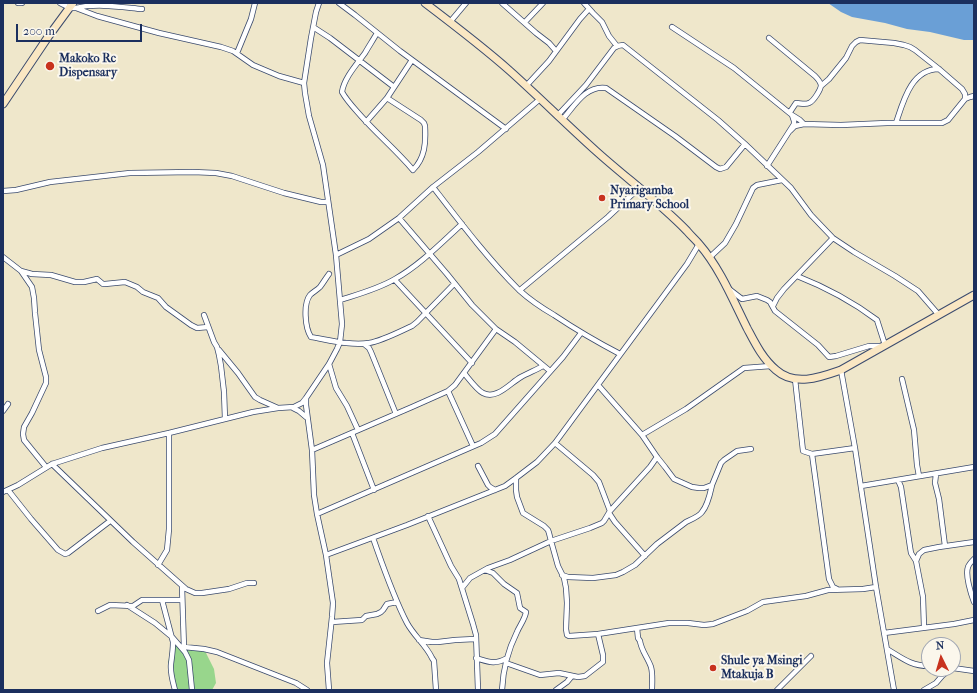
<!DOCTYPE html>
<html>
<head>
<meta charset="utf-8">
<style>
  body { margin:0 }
  #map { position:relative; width:977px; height:693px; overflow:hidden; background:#efe7cb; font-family:"IM FELL French Canon",serif }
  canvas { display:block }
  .frame { position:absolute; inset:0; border:4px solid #1b2f5e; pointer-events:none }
  .north { position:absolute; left:921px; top:637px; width:40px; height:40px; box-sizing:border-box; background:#fbf7ec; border:1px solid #a1a7b3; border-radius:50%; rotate:355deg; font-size:11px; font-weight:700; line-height:16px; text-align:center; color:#1b2f5e }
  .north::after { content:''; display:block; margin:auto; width:14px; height:18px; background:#c8321e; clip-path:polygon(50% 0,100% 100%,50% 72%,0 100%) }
  .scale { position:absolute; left:16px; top:24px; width:126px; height:18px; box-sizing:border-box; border:2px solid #1b2f5e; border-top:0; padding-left:5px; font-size:12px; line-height:14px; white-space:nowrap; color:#1b2f5e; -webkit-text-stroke:3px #fbf7ec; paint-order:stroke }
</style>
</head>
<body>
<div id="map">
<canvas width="977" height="693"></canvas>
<div class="frame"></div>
<div class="north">N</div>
<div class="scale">200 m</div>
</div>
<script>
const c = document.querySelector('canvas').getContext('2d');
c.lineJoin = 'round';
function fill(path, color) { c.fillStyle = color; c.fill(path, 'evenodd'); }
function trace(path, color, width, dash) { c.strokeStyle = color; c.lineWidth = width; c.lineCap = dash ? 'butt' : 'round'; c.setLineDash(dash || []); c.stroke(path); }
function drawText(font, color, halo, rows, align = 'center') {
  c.font = font + ' "IM FELL French Canon",serif'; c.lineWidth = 4; c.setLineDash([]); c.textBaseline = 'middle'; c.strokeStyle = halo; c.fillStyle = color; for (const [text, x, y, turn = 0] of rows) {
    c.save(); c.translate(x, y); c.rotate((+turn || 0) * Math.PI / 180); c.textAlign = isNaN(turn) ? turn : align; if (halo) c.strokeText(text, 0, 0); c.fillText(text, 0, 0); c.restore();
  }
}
const green = new Path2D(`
  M183,643L190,647L204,649L214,669L216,683L212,690H173L168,663L171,648L174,646Z`);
const water = new Path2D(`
  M828,3H974V40H964L930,32L907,29L885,23L852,17L841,12Z`);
const street = new Path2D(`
  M18,3H22
  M60,3L70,8H76L97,16L159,33L221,47L233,51L253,65L279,76L304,83
  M319,3L316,12L311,38L304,83L305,93L309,116L323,165L336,255L342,324L340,342L337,349L329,364L306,398V405L312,450L314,495L317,514L326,555L333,603L332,617L327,663L329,690
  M339,3L355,15L400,51L506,129
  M502,3L536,33L549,43L556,51
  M584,3L593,13L602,22L609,36L617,46
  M76,8C97,3 121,7 142,9
  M450,22L466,3
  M525,22L543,3
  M313,27L330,38L394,87
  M672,27L734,68L792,115L794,121V124L767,166
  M377,33C373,40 369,46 365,53C357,64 344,78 342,92C347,101 354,108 361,116C378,135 397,151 413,170C425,158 426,143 425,126L424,123L421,120L387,98
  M769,38L815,76C818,79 820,81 821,85C821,89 814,101 809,103C805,105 800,103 796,103L790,112
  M237,53L251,19L255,3
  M526,86L549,61L580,19L589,9
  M965,99L970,97L974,96
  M792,115L800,120L804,124
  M557,116L586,85L614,48C617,46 619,45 623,45L718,120L745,144L791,188L811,215L833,238L854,252L895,276L918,291L938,314
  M562,120C574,107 585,85 606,88L675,136L716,167L720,169L726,167L745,144
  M366,122L387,98L412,60
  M896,123C903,102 911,69 939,69
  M790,131L795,126L804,124L841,125L887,123H942L948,120L965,99V94L962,89L939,69L915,50L910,47L904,45L894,43L860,40L856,42L852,46L846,58L829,79L821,86
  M433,187C460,222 488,259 519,290C530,300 542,308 554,315C575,329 597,342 620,354
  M3,191L16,190L50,182L130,173L193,172L216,173L232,176L284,193L321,202H328
  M399,218L447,274L472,305L496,329L515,342L550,371
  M336,255L369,239L399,218L433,187L478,152L540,99
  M3,257L21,271L32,287L34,298L35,313L39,350L46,377V383L32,413L24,427L23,434L24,440L46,467
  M709,258L725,243L736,224L753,188L757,185L782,180
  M21,271L32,274L51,275L75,282H84L97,279L103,284H105L125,282L137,287L143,292L158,298L166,307L191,325L197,328L208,327
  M329,274C326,278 323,283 320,287C317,290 313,292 310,295C303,304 305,328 311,337C329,340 351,346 369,343C382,341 401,331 412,326L417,322L454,284
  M797,276C825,287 853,302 877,320L885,345
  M395,280L472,363
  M729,289L742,299L757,296L767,300L770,302L775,311L818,345L829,357L836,356L869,346H882
  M520,290L608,217L639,188
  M340,300C359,294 378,289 395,279C420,265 441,243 462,224
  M773,306L777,298L784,289L833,238
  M204,315L214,342L217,347L219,355L221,366L224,392L225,419
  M364,344L369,348L371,352L396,414
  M219,350L238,373L250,390L255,397L260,400L278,408
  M329,364L336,388L347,406L358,430
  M841,370L855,448L876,587L894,690
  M464,373C469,379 477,390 483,393C497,400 510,383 521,377C528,373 536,370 543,366
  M795,379L803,451L812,454L855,448
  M902,379L914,430L917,465L919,476
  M598,385L642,435L657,457L665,467L674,479L692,487L699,488H704L712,485L721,463L724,460L737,451L751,449
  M448,391L473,446
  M293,408L299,411L306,417
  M3,411L8,404
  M352,433L374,490
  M642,435L686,409L744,368L771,366
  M555,443L593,475L599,482L610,511
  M312,450L412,407L448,391L455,385L496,329
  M812,454L829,579L833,587L837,589
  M52,464L133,542L186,589L195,593H202L229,589L247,583H254
  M478,466L488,485L490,487L495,490
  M936,474L935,483L939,499L945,546
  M516,478V490L517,497L523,513L544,526L548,530L549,533L551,541L558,566L564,578L566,588L567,603L566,629L567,635L569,636L598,634L669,623H688L704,625L713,624L747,611L763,602L806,596L828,590L863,589L876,587
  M898,480L901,487L910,547L911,553L916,561
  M861,486L974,467
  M8,490L31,519L58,550L65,554L68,553L110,521
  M3,492L18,485L52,464L102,448L169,433L253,412L278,408L294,407L302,403L306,398
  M609,513L615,522L645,556
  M317,514L481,443L495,434L563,357L581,333
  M428,516L451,566L459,579L473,624L476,635L478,690
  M373,538C383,566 393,596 407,623C414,636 426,645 432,658L434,661L436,690
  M326,555L407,525L505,486L516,478L537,462L555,443L687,264L699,244
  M974,559C972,561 969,564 968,567C965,575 971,594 974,602
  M158,565L167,550L169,529V433
  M485,570L493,573L504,584L517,593L520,608L526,612C525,619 520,625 517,632C508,650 503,670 502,690
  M562,575L568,577L593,578L616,575L623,572L635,565L657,544L686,522C690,520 700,516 702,512C708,505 710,494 712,485
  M182,587L184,648
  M462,588L470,578L488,568L510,560L551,541L590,528L602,523L604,521L610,511L650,467L657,457
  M162,600L173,642C173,650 172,656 171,664C170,673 173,682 175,690
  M127,605L155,623L172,637L185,652L189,660L192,690
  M98,611L110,605L133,606L142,600H182
  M332,622L362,620L366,616L377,614L381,612L383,610L387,604L397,602
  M924,627L923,597L916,561L919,554L924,550L939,547L974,542
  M637,628L638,638L640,641C641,650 648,658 651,667C653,674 652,683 652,690
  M884,633L954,624L974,620
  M419,640L432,642H438L455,640L475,639
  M184,647L204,649L217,652L296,683L307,690
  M887,649C902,658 911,666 929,666
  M476,658C489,662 495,665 507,658
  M506,663L540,675L559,673L578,677L585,676L603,662V655L598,634
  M953,668L974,671
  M556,690L567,682L572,676
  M777,690L811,656
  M924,690L936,683L942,676L951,669`);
const secondary = new Path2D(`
  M425,3C454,25 483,47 510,71C539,97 567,125 596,151C626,178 659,202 687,231C691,236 696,240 699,244C720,268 733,300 747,328C755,343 762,358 776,370C795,387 821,377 841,370L974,295
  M3,104L48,37L73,3`);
const markers = [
  [50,66,5,"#c8321e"],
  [602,198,4,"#c8321e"],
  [713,668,4,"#c8321e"]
];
const poiNames = [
  ["Makoko Rc",59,59],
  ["Dispensary",59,73],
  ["Nyarigamba",610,191],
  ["Primary School",610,205],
  ["Shule ya Msingi",721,661],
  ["Mtakuja B",721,675]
];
fill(green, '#98d68c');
fill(water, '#6a9fd6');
trace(street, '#3b4b6e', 6);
trace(secondary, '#3b4b6e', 9);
trace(street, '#fff', 4.5);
trace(secondary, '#fae7c3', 7);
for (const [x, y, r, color] of markers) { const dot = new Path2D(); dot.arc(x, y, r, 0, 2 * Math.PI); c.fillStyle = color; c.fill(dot); trace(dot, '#fbf7ec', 1.5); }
drawText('bold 12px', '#1b2f5e', '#fbf7ec', poiNames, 'left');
</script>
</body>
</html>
